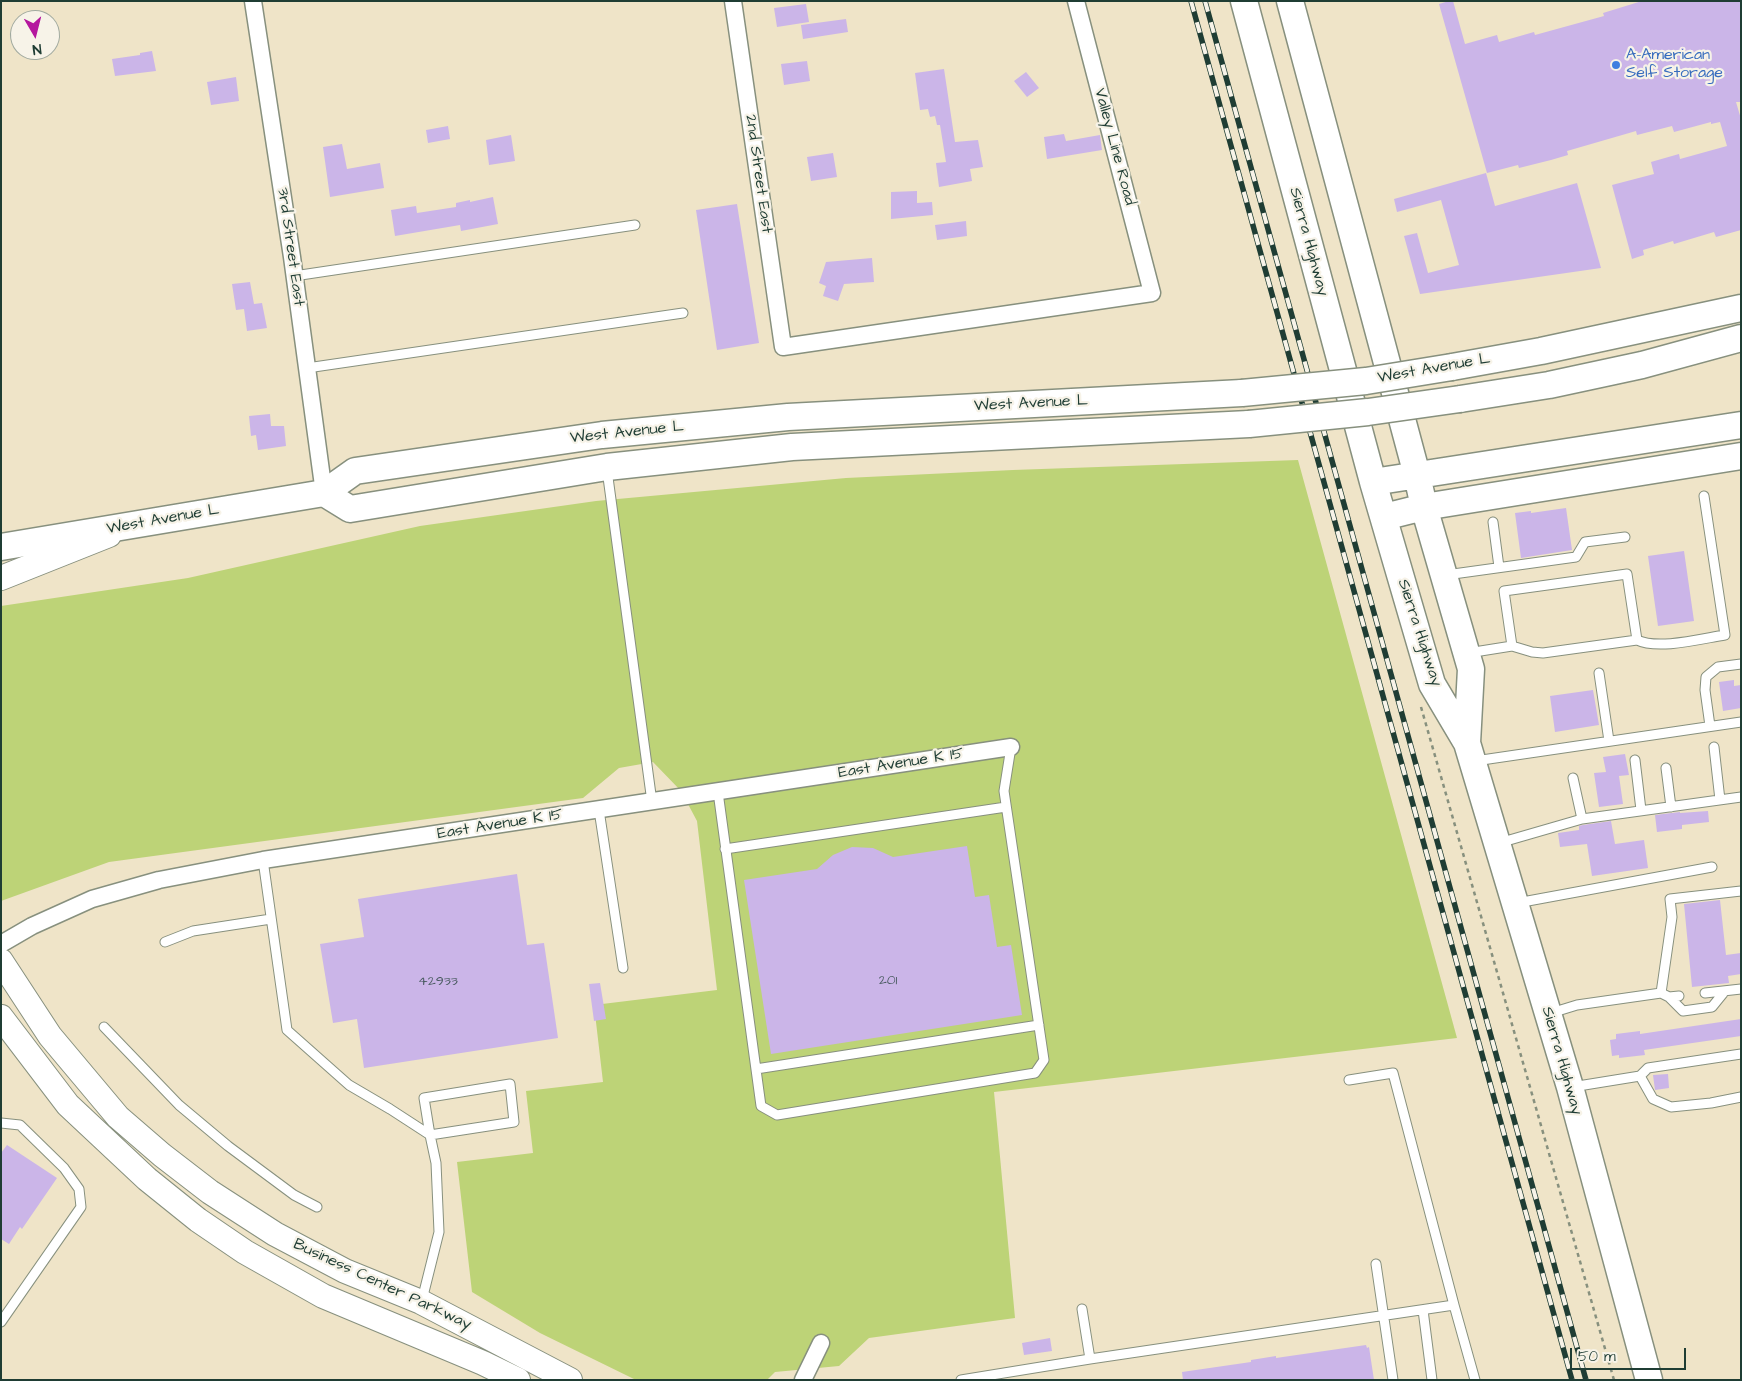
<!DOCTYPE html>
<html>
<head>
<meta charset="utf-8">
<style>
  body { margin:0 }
  #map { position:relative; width:1742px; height:1381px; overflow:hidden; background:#efe4c8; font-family:"Architects Daughter",sans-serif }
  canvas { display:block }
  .frame { position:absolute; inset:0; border:2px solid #1f3d34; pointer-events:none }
  .north { position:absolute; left:10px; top:10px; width:50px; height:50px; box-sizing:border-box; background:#f7f3e8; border:1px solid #a1aaa0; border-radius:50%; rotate:172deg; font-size:14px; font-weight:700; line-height:20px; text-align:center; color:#1f3d34 }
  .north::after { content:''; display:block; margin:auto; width:18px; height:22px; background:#b5179e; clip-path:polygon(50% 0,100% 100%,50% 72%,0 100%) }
  .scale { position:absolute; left:1570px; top:1348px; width:116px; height:22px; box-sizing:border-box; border:2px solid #1f3d34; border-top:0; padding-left:6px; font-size:15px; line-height:18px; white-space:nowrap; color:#1f3d34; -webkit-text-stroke:4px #f7f3e8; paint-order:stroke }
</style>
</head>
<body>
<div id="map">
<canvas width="1742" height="1381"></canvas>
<div class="frame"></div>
<div class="north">N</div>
<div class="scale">50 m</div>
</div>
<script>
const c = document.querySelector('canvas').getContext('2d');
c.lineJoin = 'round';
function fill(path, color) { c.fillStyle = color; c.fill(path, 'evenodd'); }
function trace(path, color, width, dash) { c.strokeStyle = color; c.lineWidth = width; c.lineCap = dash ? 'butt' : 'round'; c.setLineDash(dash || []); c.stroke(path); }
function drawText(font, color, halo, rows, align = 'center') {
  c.font = font + ' "Architects Daughter",sans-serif'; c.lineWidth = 4.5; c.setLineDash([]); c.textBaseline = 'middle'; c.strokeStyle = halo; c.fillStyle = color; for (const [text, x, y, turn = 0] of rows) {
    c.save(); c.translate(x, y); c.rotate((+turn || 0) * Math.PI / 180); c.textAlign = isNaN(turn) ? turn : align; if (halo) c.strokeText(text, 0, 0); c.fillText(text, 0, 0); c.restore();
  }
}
const green = new Path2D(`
  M1298,460L1457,1038L994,1092L1015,1318L869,1338L839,1366L775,1372L767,1380H636L540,1333L472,1292L457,1162L533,1153L526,1091L603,1082L594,1005L717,990L697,821L681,791L653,762L619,768L583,798L109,862L1,901V606L188,578L420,526L596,501L846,478L1013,470Z`);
const building = new Path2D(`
  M1449,1H1453L1465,44L1497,35L1499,42L1534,32L1535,35L1604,16L1603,13L1642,1H1741V102H1736L1741,119V230L1716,237L1714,232L1674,244L1673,241L1643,250L1644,255L1632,259L1612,185L1654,174L1651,162L1679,154L1680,159L1727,146L1720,122L1711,124V122L1674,132L1672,126L1637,135L1636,131L1567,151L1568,155L1551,160L1519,168L1518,165L1487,173L1439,4Z
  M806,4L809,22L777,27L774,8Z
  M846,19L848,32L803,39L801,25Z
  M152,51L156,71L115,76L112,59L140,55V53Z
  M807,61L810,81L784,85L781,64Z
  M944,69L955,142L978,140L983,167L970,169L972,181L939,187L936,163L946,162L940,125H937L935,116L930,117L928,109L920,110L915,73Z
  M1026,72L1039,88L1027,97L1014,81Z
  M236,77L239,101L211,105L207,82Z
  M448,126L450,139L428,143L426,130Z
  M1064,134L1066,141L1100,135L1102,150L1047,159L1044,137Z
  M511,135L515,161L489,165L486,140Z
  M342,144L347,169L380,163L384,188L330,197L323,147Z
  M833,153L837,177L811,181L807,157Z
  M1486,173L1495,206L1577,183L1601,268L1420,294L1404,236L1417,233L1428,273L1459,265L1441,200L1397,212L1394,199Z
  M917,191V203L932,202L933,215L891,219V192Z
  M493,197L498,224L461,231L460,225L395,236L391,210L416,206L417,213L456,207V203L470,200V202Z
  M737,204L759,343L717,350L696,210Z
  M966,221L967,236L937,240L935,225Z
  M872,258L874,282L844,284L838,301L823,296L826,286L819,283L826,262Z
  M250,282L254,304L262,303L267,328L247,331L244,309L236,310L232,284Z
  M270,414L271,426H284L286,446L258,450L256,435L251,436L249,416Z
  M1566,508L1572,550L1521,558L1515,513L1531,511V513Z
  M1684,551L1694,621L1658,626L1648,556Z
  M1734,680V686L1741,685V708L1723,711L1719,682Z
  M1593,690L1599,725L1555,732L1550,696Z
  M1625,754L1629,775L1619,776L1623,804L1599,807L1594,773L1606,772L1603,757Z
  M1708,811L1709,822L1682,825V829L1657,832L1655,815L1680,812V813Z
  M1611,821L1615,844L1644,840L1648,868L1592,876L1587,844L1560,847L1558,833L1579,830V826L1583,825Z
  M967,846L975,897L989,895L997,947L1011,945L1022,1015L771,1054L744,880L817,869L833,855L852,847L873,848L893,857Z
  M517,874L527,945L544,943L558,1038L364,1068L357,1019L333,1023L320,944L364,937L358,899Z
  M1720,900L1726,955L1741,953V974L1728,976L1729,983L1692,987L1684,904Z
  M600,983L606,1019L594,1021L589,984Z
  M1741,1019V1036L1644,1050L1645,1055L1619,1058V1055L1612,1056L1610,1040L1616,1039V1034L1640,1031V1034Z
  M1668,1074L1669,1088L1655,1090L1653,1075Z
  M7,1145L57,1178L22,1229L20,1227L9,1244L1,1239V1153Z
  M1050,1338L1052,1351L1024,1355L1022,1343Z
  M1366,1345L1367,1348L1369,1347L1374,1380H1183L1182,1372L1251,1362V1360L1276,1356V1358Z`);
const path = new Path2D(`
  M1421,707L1614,1380`);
const lane = new Path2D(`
  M294,276L635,225
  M307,368L683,313
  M607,470L652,802
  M1493,522L1499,567
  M1446,575L1576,557L1585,542L1625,537
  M1637,640C1658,650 1700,639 1725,635L1704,496
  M1468,653L1512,646L1532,652L1543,653L1637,640L1627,574L1504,591L1512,646
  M1599,673L1609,741
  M1710,726L1705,690L1706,677L1718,667L1741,664
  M1714,747L1720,800
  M1635,760L1641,810
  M1475,761L1741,722
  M1666,768L1671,807
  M718,792L761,1106L777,1115L1035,1073L1044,1060L1004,791L1011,747
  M599,810L623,968
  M1582,819L1741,797
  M1499,843L1582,819L1573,778
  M725,849L1006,807
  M263,860L287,1030L349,1085L390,1109L430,1135L436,1163L439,1232L422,1300
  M1517,903L1712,867
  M165,942L193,931L271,919
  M1661,993L1672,917L1670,899L1741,891
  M1705,993L1741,989
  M1669,997L1683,1011L1712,1007L1725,991
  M1551,1013L1577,1005L1661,993L1669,997L1679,996
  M104,1027L179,1105L228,1146L294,1195L317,1207
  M756,1069L1039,1025
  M1640,1076L1653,1099L1671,1107L1711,1103L1741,1097
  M1349,1080L1393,1073L1454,1305
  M510,1084L514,1122L430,1135L424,1098Z
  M1572,1087L1640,1076L1648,1068L1741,1054
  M1,1123L20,1125L64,1168L79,1189L81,1207L1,1322
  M1376,1264L1393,1380
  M1423,1310L1432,1380
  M1090,1359L1454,1305L1475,1380
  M961,1380L1090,1359L1082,1309`);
const street = new Path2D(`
  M253,1L292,257L324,493
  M733,1L783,347L1152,293L1076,1
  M1,944L32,926L92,899L159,880L263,860L1011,747
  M803,1380L821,1343`);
const secondary = new Path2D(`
  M1,578L109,535
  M1,961L50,1036L118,1117L162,1155L210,1192L275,1234L345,1271L421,1302L570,1380
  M1,1017L68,1105L147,1179L198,1220L245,1252L323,1296L483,1363L518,1380`);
const primary = new Path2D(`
  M1244,1L1373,482L1432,684L1467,743L1570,1087L1649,1380
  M1290,1L1417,475L1424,507L1471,669L1467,743
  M1452,367L1541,351L1741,308
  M1460,399L1549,385L1642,365L1741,338
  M1373,482L1741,425
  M324,493L350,509L607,467L792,447L1249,424
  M1384,517L1424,507L1741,456
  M1,547L324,493L355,471L602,435L788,417L1242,393`);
const rail = new Path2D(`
  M1191,1L1572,1380
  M1205,1L1586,1380`);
const primaryBridge = new Path2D(`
  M1242,393L1366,381L1452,367
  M1249,424L1368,412L1460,399`);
const markers = [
  [1616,65,5,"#3f7fe0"]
];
const numberNames = [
  ["201",888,981],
  ["42933",438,982]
];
const shopNames = [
  ["A-American",1626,56],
  ["Self Storage",1626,74]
];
const streetNames = [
  ["Valley Line Road",1114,147,75],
  ["2nd Street East",758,174,82],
  ["Sierra Highway",1308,242,75],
  ["3rd Street East",290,247,82],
  ["West Avenue L",1434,369,-10],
  ["West Avenue L",1031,404,-3],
  ["West Avenue L",627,433,-6],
  ["West Avenue L",163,520,-10],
  ["Sierra Highway",1419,633,72],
  ["East Avenue K 15",901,764,-9],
  ["East Avenue K 15",500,825,-9],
  ["Sierra Highway",1561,1061,74],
  ["Business Center Parkway",382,1285,25]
];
fill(green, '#bdd377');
fill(building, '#cbb5e8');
trace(lane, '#87907e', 11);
trace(street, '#87907e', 19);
trace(secondary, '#87907e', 26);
trace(primary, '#87907e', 29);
trace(path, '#87907e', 2.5, [4, 4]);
trace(lane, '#fff', 9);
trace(street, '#fff', 16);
trace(secondary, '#fff', 24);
trace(primary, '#fff', 26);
trace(rail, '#1f3d34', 5.5);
trace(rail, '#f7f3e8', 4, [11]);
trace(primaryBridge, '#87907e', 29, []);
trace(primaryBridge, '#fff', 26);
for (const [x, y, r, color] of markers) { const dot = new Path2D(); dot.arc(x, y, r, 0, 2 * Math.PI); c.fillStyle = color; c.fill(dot); trace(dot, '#f7f3e8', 2); }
drawText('14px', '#4a5b61', null, numberNames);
drawText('16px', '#366cbe', '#f7f3e8', shopNames, 'left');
drawText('16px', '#1f3d34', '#f7f3e8', streetNames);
</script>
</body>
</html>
